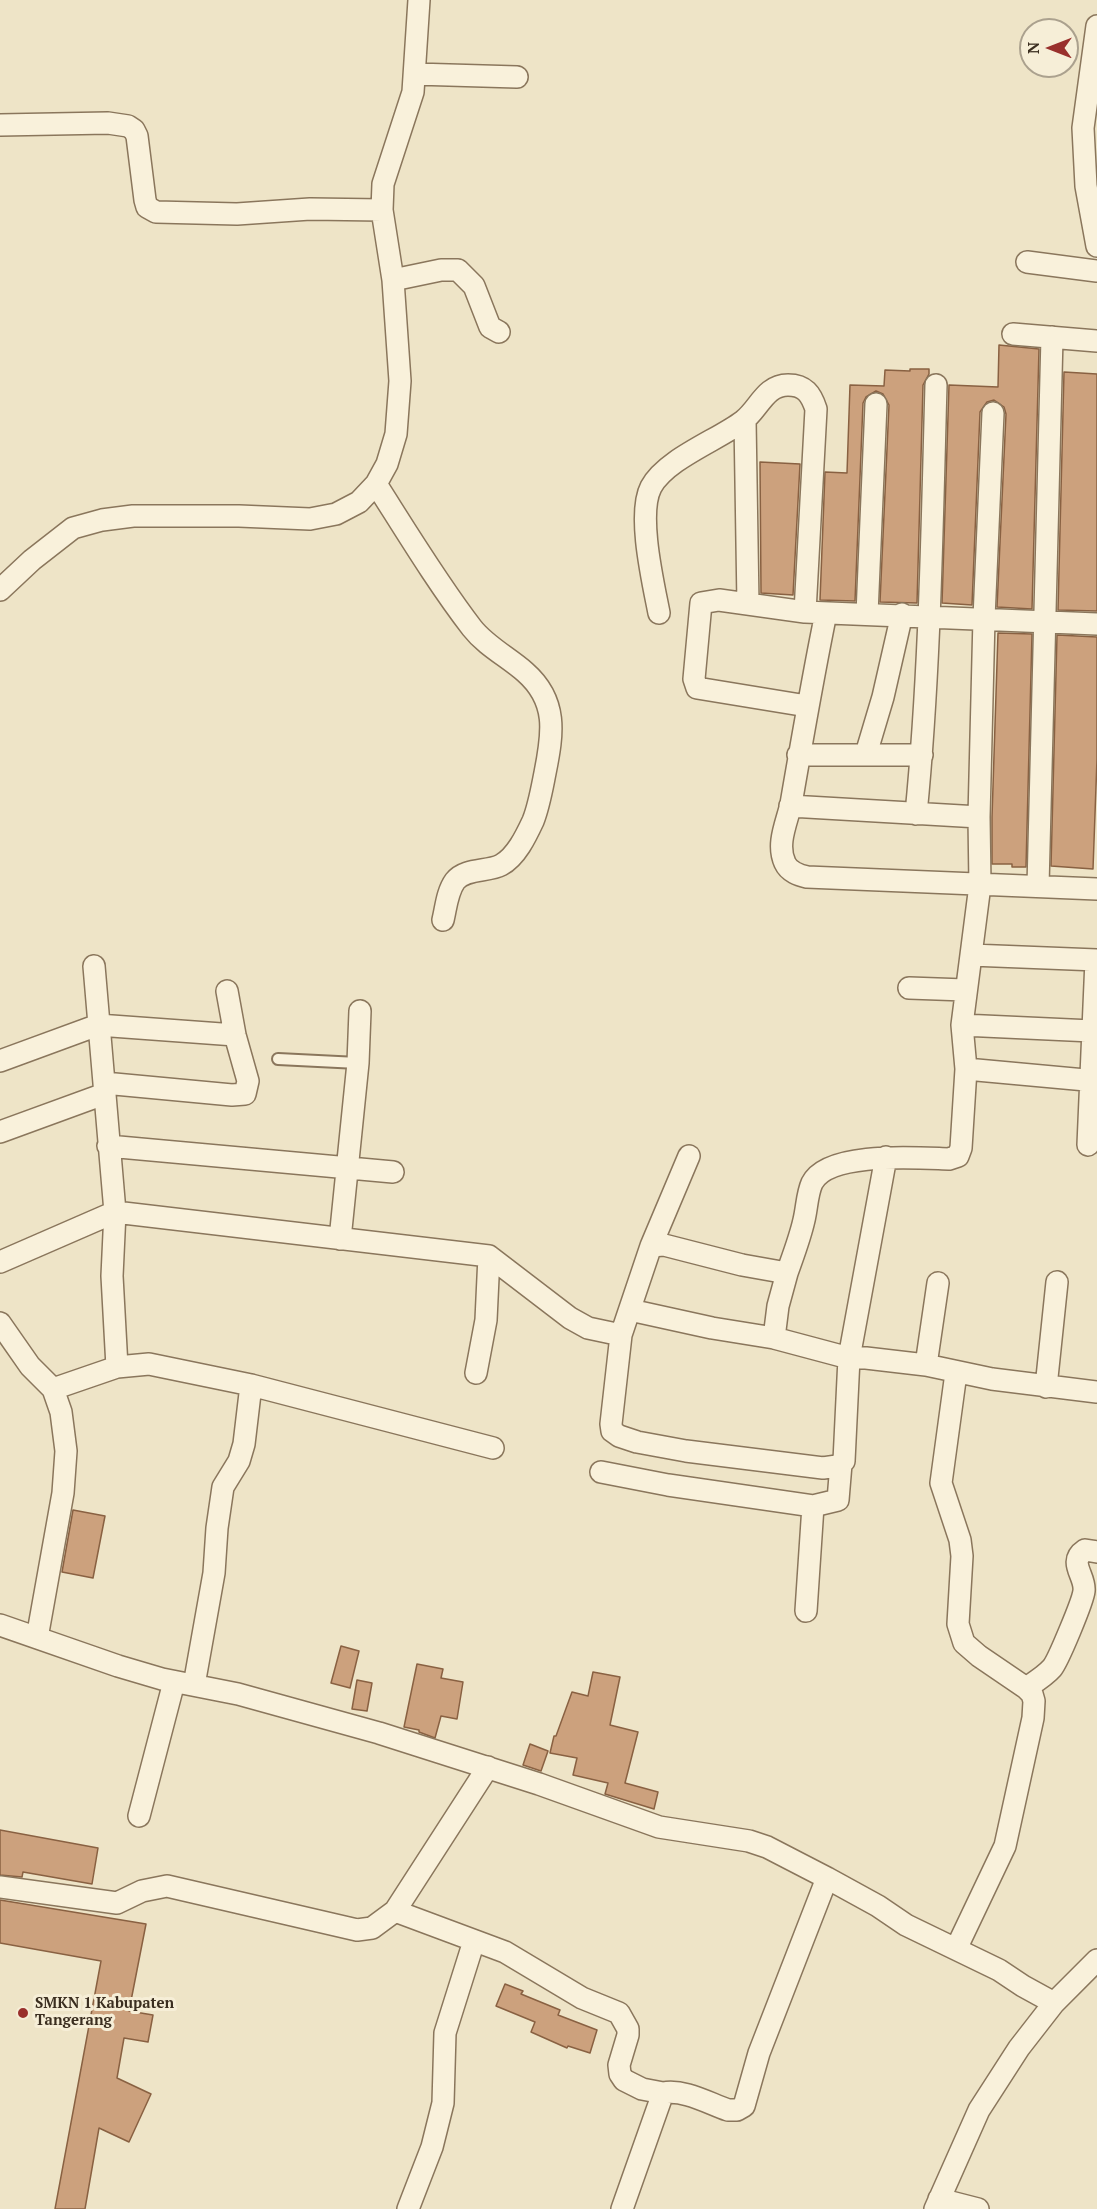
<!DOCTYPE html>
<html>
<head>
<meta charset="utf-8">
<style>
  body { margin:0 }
  #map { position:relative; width:1097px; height:2209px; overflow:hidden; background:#eee4c7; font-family:"PT Serif",serif }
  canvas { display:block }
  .north { position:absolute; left:1019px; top:18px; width:60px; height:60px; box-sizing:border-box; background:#f6eed7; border:2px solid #aba18e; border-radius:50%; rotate:270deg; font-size:16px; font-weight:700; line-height:24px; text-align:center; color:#3b2e20 }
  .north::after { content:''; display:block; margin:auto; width:21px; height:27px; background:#99302c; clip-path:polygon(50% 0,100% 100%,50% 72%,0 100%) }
</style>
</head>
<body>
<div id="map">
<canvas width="1097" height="2209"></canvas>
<div class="north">N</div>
</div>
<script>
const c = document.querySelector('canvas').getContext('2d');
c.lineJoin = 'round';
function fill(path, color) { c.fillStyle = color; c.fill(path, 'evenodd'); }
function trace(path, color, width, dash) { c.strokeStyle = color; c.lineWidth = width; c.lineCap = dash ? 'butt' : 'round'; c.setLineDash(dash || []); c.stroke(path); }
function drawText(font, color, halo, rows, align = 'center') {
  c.font = font + ' "PT Serif",serif'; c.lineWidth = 6; c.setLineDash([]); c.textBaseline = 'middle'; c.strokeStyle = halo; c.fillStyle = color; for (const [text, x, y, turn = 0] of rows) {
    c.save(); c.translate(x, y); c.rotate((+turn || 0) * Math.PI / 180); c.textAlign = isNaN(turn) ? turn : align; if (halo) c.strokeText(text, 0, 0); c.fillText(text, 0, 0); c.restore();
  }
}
const building = new Path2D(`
  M999,345L1039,349L1032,609L997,607L1006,414L1004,407L994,400L987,402L980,412L972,605L942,603L949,385L998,387Z
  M910,369H929V374L923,385L917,603L880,602L889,405L883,394L876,391L866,397L863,403L855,601L820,600L825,472L847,473L850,385L884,386L885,370L910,371Z
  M1064,372L1097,374V611L1058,610Z
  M760,462L800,464L793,595L761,593Z
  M998,633L1032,634L1026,867H1012V864H992V817Z
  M1057,635L1097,637V759L1093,869L1051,866Z
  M73,1510L105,1516L93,1578L62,1572Z
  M341,1646L359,1651L350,1688L331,1683Z
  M417,1664L443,1669L441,1678L463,1682L457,1719L441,1716L435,1738L419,1732V1730L404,1727Z
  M593,1672L620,1677L610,1725L638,1732L625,1783L658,1792L654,1809L605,1794L608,1783L573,1775L577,1758L550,1753L554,1736H556L572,1692L588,1696Z
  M357,1680L372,1683L367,1711L352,1709Z
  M530,1744L548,1751L541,1771L523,1765Z
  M0,1830L98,1848L92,1884L23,1872L22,1877L0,1875Z
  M0,1900L146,1924L129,2011L153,2015L148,2042L124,2038L117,2078L151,2094L129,2142L99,2128L85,2209H55L101,1961L0,1943Z
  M505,1984L523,1991L521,1994L560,2010L558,2015L597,2030L590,2053L568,2046L567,2048L531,2032L535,2022L496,2006Z`);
const lane = new Path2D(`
  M278,1059L358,1063`);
const street = new Path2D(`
  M1097,26L1083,128L1086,186L1097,246
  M415,74L517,77
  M0,125L108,123L128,126L134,130L137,136L145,200L147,207L156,212L237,214L310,209L382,210
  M1027,262L1097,271
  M393,280L441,270H458L474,286L490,327L499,332
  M1013,334L1097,341
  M745,420L748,604
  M376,484C406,531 438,584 472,628C486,646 508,657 525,672C558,701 553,733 545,773C542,788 539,806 533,821C526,836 516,857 501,865C488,872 465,868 455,881C447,892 446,908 443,920
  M0,590L32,560L73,528L102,520L133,516H239L310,519L336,514L359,502L376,484L387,464L396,434L400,381L393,280L382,210L383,184L413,92L419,0
  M659,613C653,582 637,514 651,487C666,459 718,440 743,421C759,409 765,385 788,385C805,385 811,394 816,409L805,612
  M826,613C813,676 802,740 791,804C787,822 776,844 785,863C789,872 799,875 807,877L1097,889
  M867,614L876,404
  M807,706L697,688L694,679L701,603L719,600L805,612L1097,624
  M866,754L883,697L902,614
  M798,755H922
  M790,806L979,817
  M916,814C930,672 932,528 936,385
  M1038,886L1052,337
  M971,955L1097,960
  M909,988L965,990
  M962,1025L1092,1031
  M0,1061L98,1025L235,1035
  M966,1069L1097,1081
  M104,1083L232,1095L245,1094L248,1081L235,1035L227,991
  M0,1132L104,1094
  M1088,1145L1096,960
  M108,1146L393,1172
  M340,1239L358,1063L360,1011
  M651,1246L689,1156
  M0,1262L115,1212L489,1256L570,1318L588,1328L621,1335L651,1246L664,1245L742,1265L787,1273C793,1256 800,1238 804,1220C807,1208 807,1194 812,1183C828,1151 917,1158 949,1159L958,1156L961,1148L966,1069L962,1025L980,885L979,817L984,618L993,413
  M630,1310L712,1328L774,1338L849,1358H866L926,1365L992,1379L1097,1392
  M0,1323L30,1366L53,1389L61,1412L66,1451L63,1493L37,1638
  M621,1335L611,1424L612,1431L619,1436L637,1442L686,1451L823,1468L837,1466L844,1461L849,1358L886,1157
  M774,1338L778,1306L787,1273
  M926,1365L938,1283
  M117,1367L149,1364L251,1385L493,1448
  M476,1373L486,1320L489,1256
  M956,1373L941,1483L960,1540L962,1556L958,1624L964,1643L979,1656L1026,1688L1032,1694L1034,1701L1033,1718L1005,1846L956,1949
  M1046,1387L1057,1282
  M53,1389L117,1367L112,1276L115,1212L94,966
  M601,1472L668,1485L813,1506
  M806,1611L813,1506L838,1500L841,1464
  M0,1625L118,1666L162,1679L238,1694L379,1733L539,1784L659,1827L749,1841L767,1847L827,1878L878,1906L906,1925L999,1970L1023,1986L1054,2003
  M194,1685L214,1573L217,1528L223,1487L239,1461L244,1444L251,1385
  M1026,1688C1035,1682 1045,1676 1052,1668C1058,1661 1083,1601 1084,1591C1086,1576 1067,1562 1085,1550L1097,1552
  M139,1816L174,1682
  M0,1887L117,1903L142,1891L167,1886L357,1930L372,1928L395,1911L488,1767
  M395,1911L505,1952L582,1998L619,2013L628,2029V2035L619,2065L620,2074L624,2080L642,2089L663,2093
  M939,2199L978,2209
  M408,2209L432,2147L443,2103L445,2033L474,1941
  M622,2209L663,2093C684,2089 708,2103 728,2110H737L744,2106L759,2053L827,1878
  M935,2209L979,2110L1019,2048L1054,2003L1097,1960`);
const markers = [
  [23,2013,6,"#99302c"]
];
const poiNames = [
  ["SMKN 1 Kabupaten",35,2004],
  ["Tangerang",35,2021]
];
fill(building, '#cca17d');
trace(building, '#896142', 1.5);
trace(lane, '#8a765c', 14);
trace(street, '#8a765c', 24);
trace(lane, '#f9f1db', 10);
trace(street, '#f9f1db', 21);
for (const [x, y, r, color] of markers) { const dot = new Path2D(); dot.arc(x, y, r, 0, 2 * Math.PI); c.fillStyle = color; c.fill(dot); trace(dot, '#f6eed7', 2); }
drawText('bold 15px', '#3b2e20', '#f6eed7', poiNames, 'left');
</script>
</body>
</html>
